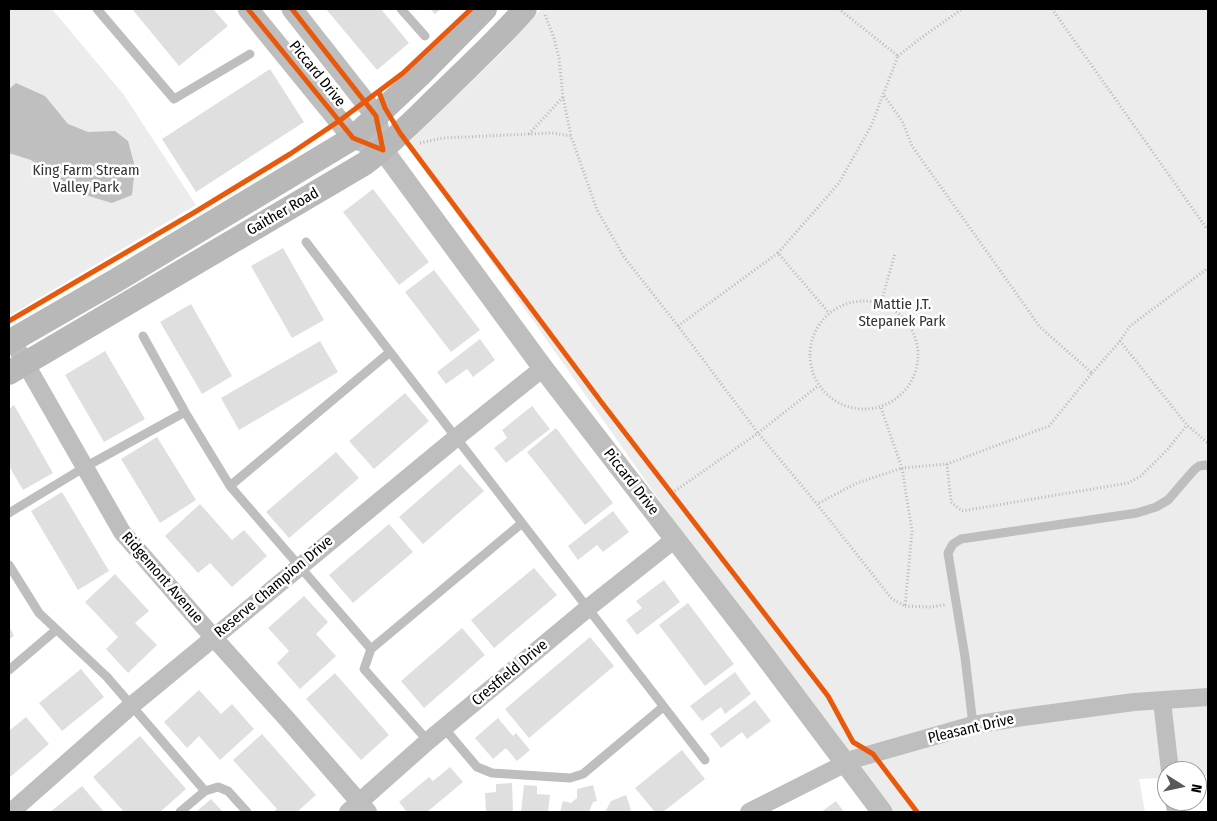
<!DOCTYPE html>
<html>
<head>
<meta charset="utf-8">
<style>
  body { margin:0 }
  #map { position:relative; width:1217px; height:821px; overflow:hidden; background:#fff; font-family:"Fira Sans Condensed",sans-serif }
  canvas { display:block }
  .frame { position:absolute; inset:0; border:10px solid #000; pointer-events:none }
  .north { position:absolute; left:1157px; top:761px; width:50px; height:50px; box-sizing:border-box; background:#fff; border:1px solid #999; border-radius:50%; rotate:100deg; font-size:14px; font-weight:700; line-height:20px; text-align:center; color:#000 }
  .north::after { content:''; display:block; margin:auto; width:18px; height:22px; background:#595959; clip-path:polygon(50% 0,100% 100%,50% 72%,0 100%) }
</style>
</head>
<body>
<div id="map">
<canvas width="1217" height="821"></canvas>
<div class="frame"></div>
<div class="north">N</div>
</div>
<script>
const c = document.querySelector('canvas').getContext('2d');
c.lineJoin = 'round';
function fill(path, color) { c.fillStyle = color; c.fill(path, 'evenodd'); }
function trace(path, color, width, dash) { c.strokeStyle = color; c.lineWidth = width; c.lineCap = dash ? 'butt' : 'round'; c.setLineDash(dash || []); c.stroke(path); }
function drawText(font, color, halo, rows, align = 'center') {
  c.font = font + ' "Fira Sans Condensed",sans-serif'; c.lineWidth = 5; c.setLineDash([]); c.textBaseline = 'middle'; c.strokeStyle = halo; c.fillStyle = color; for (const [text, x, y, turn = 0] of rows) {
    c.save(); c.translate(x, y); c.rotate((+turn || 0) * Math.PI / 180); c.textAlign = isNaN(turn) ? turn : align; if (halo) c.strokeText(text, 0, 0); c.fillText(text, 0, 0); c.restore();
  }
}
const green = new Path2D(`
  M12,9H52L124,95L196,205L9,316V11Z
  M541,9H1208V776H1197V771H1167V778L1139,779L1145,812H886L843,761L408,143L499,55Z`);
const water = new Path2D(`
  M16,83L45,96L68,124L88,132L115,131L128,141L135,167L132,195L112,203L82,194L61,181L31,160L9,153V89Z`);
const building = new Path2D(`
  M132,9H213L228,26L179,66Z
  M326,9H381L409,43L377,70Z
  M430,9H441L435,14Z
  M270,69L304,122L196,192L162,139Z
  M373,189L429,262L399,285L343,212Z
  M283,248L324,320L292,338L251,266Z
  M434,270L480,330L451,352L405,292Z
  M191,304L232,376L202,394L160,322Z
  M480,339L495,360L473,377L467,369L446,384L437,372Z
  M320,341L338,372L239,430L221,398Z
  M105,351L145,419L104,442L65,375Z
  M405,393L429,421L374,469L349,441Z
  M14,405L53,473L23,490L9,466V409Z
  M532,406L550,429L506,463L494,448L507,438L502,430Z
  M556,428L613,503L585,525L527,452Z
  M157,437L196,500L160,523L121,459Z
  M336,452L359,478L289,538L266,512Z
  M460,464L484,491L423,544L399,517Z
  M62,492L109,571L78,590L31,511Z
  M200,504L232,540L244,530L267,556L232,587L210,563L198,573L165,536Z
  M613,511L629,532L603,552L597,545L578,560L568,546Z
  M389,524L413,552L353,603L329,575Z
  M534,568L557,595L494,648L471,620Z
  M115,574L149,611L135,623L157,645L128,673L106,649L118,637L85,602Z
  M664,580L680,602L637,635L626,620L642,608L636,601Z
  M304,596L328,622L316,634L336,656L300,689L277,663L289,651L268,628Z
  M688,603L734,664L705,686L659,625Z
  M9,626L14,636L9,639Z
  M462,628L485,655L424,708L401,681Z
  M590,637L614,666L529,738L505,709Z
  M81,669L104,697L62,731L39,703Z
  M735,672L751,694L725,714L721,707L702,721L690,706Z
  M335,673L389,735L361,760L306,699Z
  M199,690L221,714L232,704L254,729L220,760L199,736L187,748L164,722Z
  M755,700L771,721L747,739L742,732L721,748L710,734Z
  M26,717L49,744L9,778V731Z
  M498,718L513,736L516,733L530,750L517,761L506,748L493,759L475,738Z
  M262,734L316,795L297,812H273L277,809L233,760Z
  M140,736L186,789L160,812H124L93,777Z
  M682,750L705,779L663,812H655L635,788Z
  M450,767L463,782L427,812H407L399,802L429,777L433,781Z
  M512,783L513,812H486L485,793L496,792V784Z
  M524,785L537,786V794L550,795L548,812H521Z
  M593,785L597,801L593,802L589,812H560L563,801L571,803L577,798V789Z
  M82,786L104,812H50Z
  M626,795L631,810L628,812H605L611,801Z
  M211,799L223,812H196Z
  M836,801L844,812H821Z`);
const path = new Path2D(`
  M1052,9L1207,229L1208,228
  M545,15L554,38L559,58L563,97L571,136
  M898,56L921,38L962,9
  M529,134L563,97
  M420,143L443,138L552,133L571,136L597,210L624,257L678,326L758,433L817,504L892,599L905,606L912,531L902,468L857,483L817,504
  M778,253L839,183L871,126L898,56L839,9
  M810 355a54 54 0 1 1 108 0a54 54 0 1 1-108 0Z
  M881,303L895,253
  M678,326L778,253L829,313
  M1120,341L1187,425L1208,443
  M1092,373L1120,341L1130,326L1208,268
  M881,408L902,468L947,464L1049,426L1092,373L1040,327L912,146L902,121L883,94
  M947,464L951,502L962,511L1128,483L1141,476L1168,449L1187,425
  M672,493L758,433L818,386
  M905,606L930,607L945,605`);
const service = new Path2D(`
  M97,9L174,99L250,54
  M401,9L425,36
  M306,242L390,352
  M143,336L185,412
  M230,486L390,352L705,760
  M9,513L85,467L185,412L230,486L371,649L364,669L428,741
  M9,565L39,613L107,677L205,791L218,787L228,791L247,812
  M371,649L522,523
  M9,670L56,630
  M973,725L965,657L948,553L953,544L961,539L1137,513L1156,507L1168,500L1194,470L1199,466L1206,465L1208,466
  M444,728L477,767L492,773L570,778L583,774L663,707
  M180,812L205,791`);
const minor = new Path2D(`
  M12,340L122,532L213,637L286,718L368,812
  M1162,701L1170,771
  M1174,801L1176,812
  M11,812L131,706L457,437L543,368
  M348,812L428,741L588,608L675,539
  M749,812L854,759L973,725L1023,717L1134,702L1208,697`);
const tertiary = new Path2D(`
  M248,9L353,138L369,144
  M292,9L376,116L383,150L543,368L756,644L882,812`);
const secondary = new Path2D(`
  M9,342L115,281L353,138L420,75L485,9
  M9,373L364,164C392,143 416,118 441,94C469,66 499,39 525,9`);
const cycleway = new Path2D(`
  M248,9L353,138L383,150
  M292,9L376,116L383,150
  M379,92L385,108L400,133L602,403L828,696L853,742L873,754L917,812
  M9,321L195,212L290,154L339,121L403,73L471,9`);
const streetNames = [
  ["Piccard Drive",317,74,51],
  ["Gaither Road",283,212,-30],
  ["Piccard Drive",631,482,52],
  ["Ridgemont Avenue",162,578,49],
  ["Reserve Champion Drive",274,587,-40],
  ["Crestfield Drive",510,673,-40],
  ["Pleasant Drive",971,729,-13]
];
const parkNames = [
  ["King Farm Stream",86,171],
  ["Valley Park",86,188],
  ["Mattie J.T.",902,305],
  ["Stepanek Park",902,322]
];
fill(green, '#ececec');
fill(water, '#bfbfbf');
fill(building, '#dfdfdf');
trace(path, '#b9b9b9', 3, [1, 2.5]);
trace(service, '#bebebe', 9);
trace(minor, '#bebebe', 18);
trace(tertiary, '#bebebe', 21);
trace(secondary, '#b8b8b8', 24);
trace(cycleway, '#e8590c', 5);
drawText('15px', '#000', '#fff', streetNames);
drawText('15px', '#333', '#fff', parkNames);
</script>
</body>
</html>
